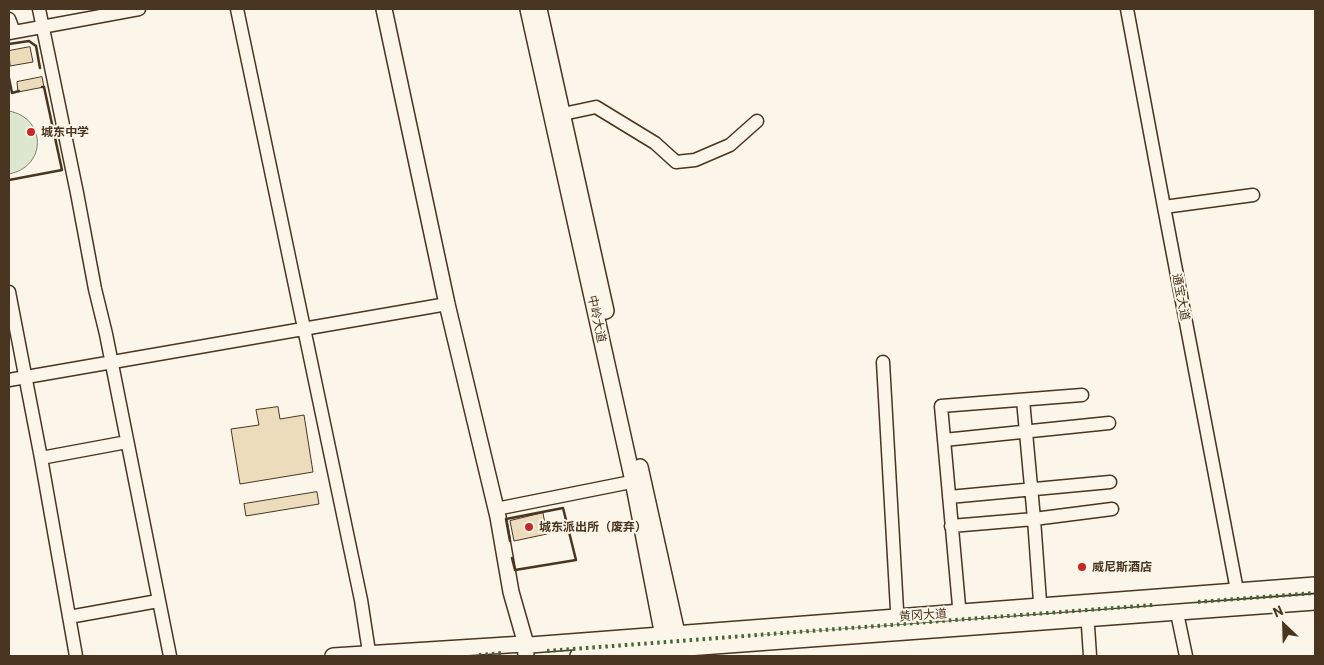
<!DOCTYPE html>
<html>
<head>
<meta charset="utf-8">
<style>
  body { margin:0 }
  #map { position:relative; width:1324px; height:665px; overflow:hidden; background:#fbf6e9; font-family:Barlow,sans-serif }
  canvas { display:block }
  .frame { position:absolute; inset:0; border:10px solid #4a3520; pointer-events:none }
  .north { position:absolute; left:1259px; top:600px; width:50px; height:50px; -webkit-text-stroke:4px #fbf6e9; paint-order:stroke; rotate:336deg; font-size:14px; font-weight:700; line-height:20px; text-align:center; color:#4a3520 }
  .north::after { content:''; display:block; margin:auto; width:18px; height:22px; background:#4a3520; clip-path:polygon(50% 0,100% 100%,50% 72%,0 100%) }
</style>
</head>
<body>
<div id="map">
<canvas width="1324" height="665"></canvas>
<div class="frame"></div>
<div class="north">N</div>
</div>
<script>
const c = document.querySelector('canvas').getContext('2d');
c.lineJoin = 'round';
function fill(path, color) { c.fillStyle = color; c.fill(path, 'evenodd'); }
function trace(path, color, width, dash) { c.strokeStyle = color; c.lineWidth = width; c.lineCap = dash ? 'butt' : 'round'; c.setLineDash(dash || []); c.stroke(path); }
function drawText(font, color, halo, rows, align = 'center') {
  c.font = font + ' Barlow,"Noto Sans SC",sans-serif'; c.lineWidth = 4; c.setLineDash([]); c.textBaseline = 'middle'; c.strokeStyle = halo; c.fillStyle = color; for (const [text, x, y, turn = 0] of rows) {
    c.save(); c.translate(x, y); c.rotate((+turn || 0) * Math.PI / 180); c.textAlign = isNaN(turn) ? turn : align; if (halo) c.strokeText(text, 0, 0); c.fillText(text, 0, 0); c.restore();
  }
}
const green = new Path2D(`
  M9,111C47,118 47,167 9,174Z`);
const building = new Path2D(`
  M30,47L33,62L10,66L9,51Z
  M42,77L44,87L18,92L17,82Z
  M278,407L280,419L304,415L313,472L240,484L231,429L259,425L256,410Z
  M317,492L319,504L246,516L244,504Z
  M543,513L547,534L514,541L510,521Z`);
const minor = new Path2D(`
  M39,9L77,193L95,289L106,334L170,656
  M237,9L361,600L369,652
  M1127,9L1164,207L1236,585
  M9,19L14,32
  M9,33L139,9
  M563,114L596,107L655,143L676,162L695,160L730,145L757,121
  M1164,207L1253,195
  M9,292L41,458L76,656
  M883,362L897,610
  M9,380L447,304
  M1023,400L1034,519L1040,602
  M944,440L1109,423
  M41,458L127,442
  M949,497L1110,482
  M496,509L641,480
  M951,526L1034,519L1112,509
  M959,606L941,406L1082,395
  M1177,613L1186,656
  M69,617L158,601
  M1088,626L1090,656`);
const major = new Path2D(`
  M384,9L447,304L498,517L511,592L525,641L526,656
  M528,9L633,481L662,631
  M539,9L606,311
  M640,467L676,629
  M530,645L1315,585
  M333,656L523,644
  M578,656L1315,602`);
const hedge = new Path2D(`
  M1198,602L1315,593
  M547,651L1153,605
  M479,655L502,653`);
const wall = new Path2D(`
  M9,44L29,41L36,46L40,68
  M9,78L12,93L19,91
  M9,180L62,170L44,87H42
  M510,541L506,519L563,508L576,560L515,570L512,558`);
const markers = [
  [31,132,5,"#c62828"],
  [529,527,5,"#c62828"],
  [1082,567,5,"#c62828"]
];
const poiNames = [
  ["城东中学",41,132],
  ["城东派出所（废弃）",539,527],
  ["威尼斯酒店",1092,567]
];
const streetNames = [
  ["通宝大道",1181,297,79],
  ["中岭大道",597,319,78],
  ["黄冈大道",923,615,-4]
];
fill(green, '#dce7d0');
trace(green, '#887966', 1);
fill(building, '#ecdcbc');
trace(building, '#4a3520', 1);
trace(minor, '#4a3520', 15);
trace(major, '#4a3520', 18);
trace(minor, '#fbf6e9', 12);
trace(major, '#fbf6e9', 15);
trace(hedge, '#436837', 4, [2.5, 4]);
trace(wall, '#4a3520', 2.5);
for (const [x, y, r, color] of markers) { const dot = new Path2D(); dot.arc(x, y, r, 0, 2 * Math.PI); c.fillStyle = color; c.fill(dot); trace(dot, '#fbf6e9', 2); }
drawText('bold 12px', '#4a3520', '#fbf6e9', poiNames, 'left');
drawText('12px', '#4a3520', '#fbf6e9', streetNames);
</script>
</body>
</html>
